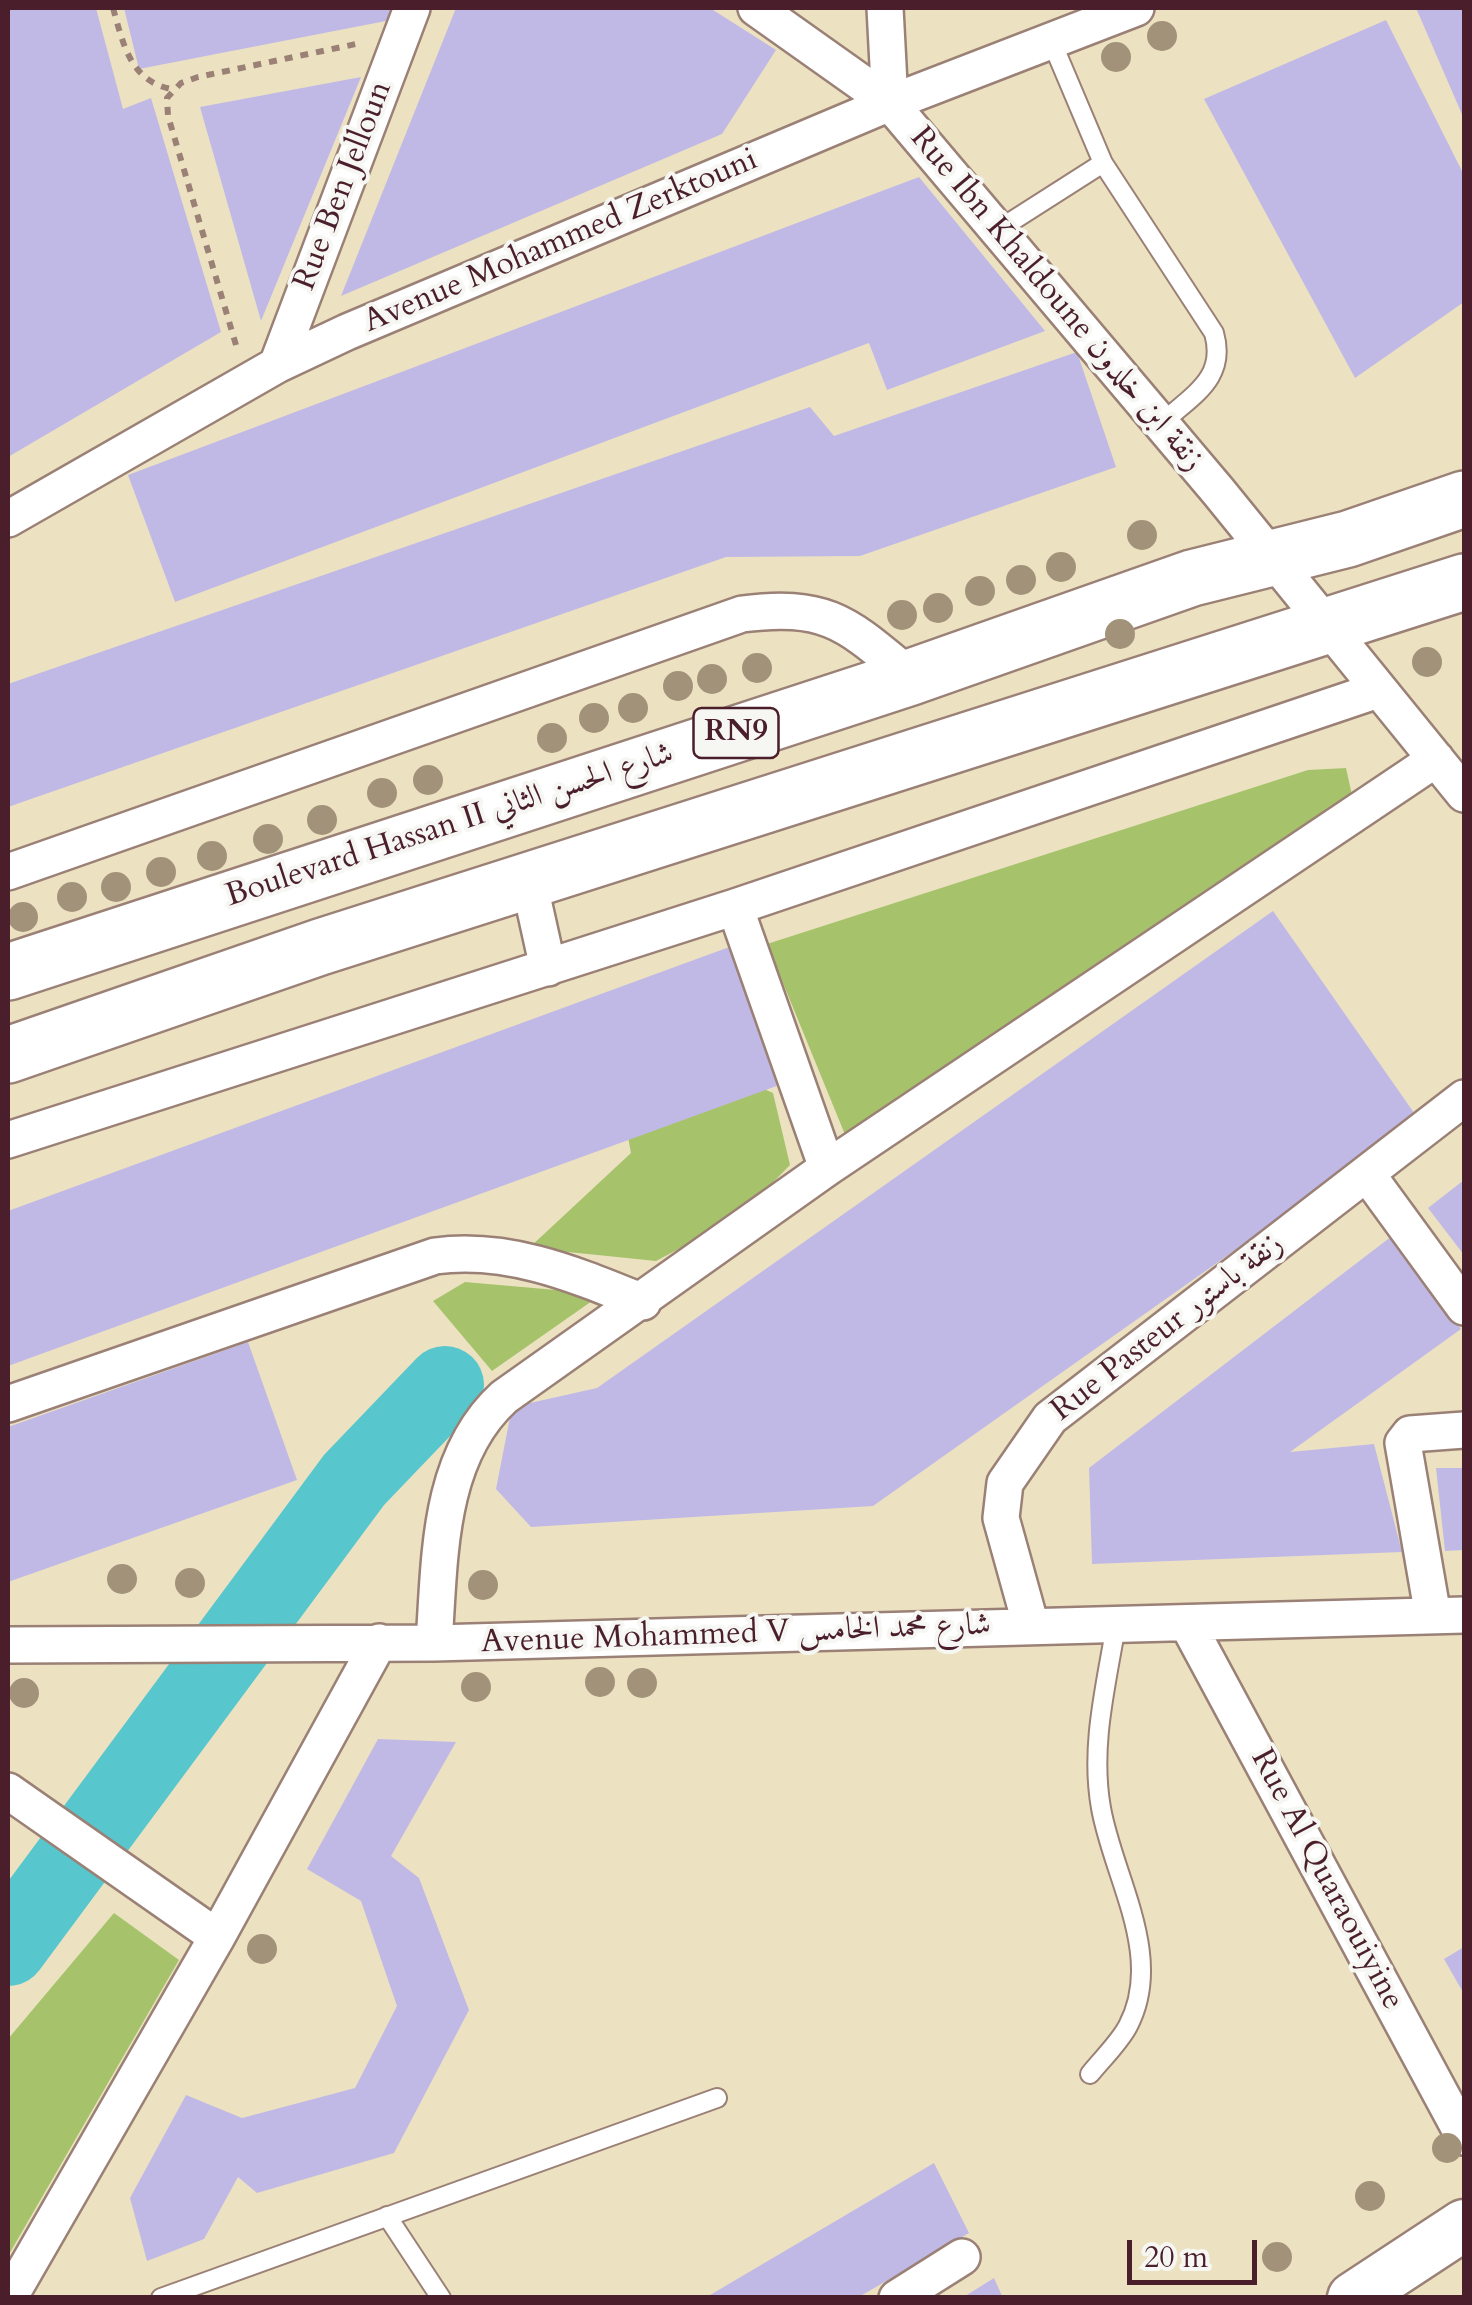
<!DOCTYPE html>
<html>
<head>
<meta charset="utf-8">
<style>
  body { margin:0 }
  #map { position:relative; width:1472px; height:2305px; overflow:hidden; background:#ece2c2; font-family:Cardo,serif }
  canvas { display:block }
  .frame { position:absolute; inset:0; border:10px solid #4a1f2b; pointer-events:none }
  .scale { position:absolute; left:1127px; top:2240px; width:130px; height:45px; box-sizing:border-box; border:5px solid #4a1f2b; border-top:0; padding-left:12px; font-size:30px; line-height:35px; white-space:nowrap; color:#4a1f2b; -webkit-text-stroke:8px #f6f6f2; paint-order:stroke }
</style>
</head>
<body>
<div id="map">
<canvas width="1472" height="2305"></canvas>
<div class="frame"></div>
<div class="scale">20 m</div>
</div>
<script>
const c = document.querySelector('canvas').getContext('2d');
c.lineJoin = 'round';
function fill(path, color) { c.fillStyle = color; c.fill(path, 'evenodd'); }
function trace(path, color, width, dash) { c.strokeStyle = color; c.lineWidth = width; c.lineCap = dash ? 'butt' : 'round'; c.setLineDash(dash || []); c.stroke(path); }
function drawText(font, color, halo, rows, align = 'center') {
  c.font = font + ' Cardo,Amiri,serif'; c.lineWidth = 8; c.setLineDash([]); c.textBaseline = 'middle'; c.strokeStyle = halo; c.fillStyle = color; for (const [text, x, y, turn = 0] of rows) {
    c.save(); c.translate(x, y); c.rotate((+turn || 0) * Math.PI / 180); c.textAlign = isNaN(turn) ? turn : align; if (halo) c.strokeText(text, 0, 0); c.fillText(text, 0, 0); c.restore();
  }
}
const green = new Path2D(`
  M1346,768L1352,795L846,1137L767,944L1308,770Z
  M750,1083L773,1093L790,1165L739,1217L656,1261L529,1248L631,1153L628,1137Z
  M465,1282L602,1294L492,1371L433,1301Z
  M114,1913L179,1960L8,2256V2039Z`);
const river = new Path2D(`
  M8,1947L354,1480L445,1385`);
const building = new Path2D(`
  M8,8H96L123,109L151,98L221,332L8,457Z
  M124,8H396L391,20L139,69Z
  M456,8H710L776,50L722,134L341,296Z
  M1416,8H1464V119Z
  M1386,20L1464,175V302L1355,378L1204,99Z
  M361,77L261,321L200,107Z
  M919,177L1045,331L887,390L869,343L175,602L128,475Z
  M1077,352L1116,467L860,556L726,557L8,807V684L810,407L834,436Z
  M1273,911L1419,1120L873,1506L531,1527L496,1489L512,1407L597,1388Z
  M743,942L793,1080L8,1366V1211Z
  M1464,1180V1255L1428,1208Z
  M1392,1236L1461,1329L1290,1452L1374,1444L1402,1552L1092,1564L1089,1468Z
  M248,1342L297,1480L8,1582V1427Z
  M1436,1468H1464V1550L1445,1551Z
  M378,1739L456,1742L391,1856L419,1878L469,2010L394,2153L257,2193L238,2177L204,2239L147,2261L130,2198L186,2095L242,2118L355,2088L397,2006L361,1901L307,1869Z
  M1464,1947V1994L1444,1959Z
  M934,2163L969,2233L857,2298H705Z
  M994,2278L1003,2298H962Z`);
const path = new Path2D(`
  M113,8C123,43 130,81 171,89
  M236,345L168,116L167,98L181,83L198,77L356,44`);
const lane = new Path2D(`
  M1051,40L1103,163L1214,333C1227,379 1192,395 1161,424
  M998,230L1103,163
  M1090,2074C1102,2059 1119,2043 1128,2026C1165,1956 1113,1877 1101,1808C1090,1746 1106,1686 1116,1625
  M387,2216L441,2298
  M161,2298L717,2098`);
const street = new Path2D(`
  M756,8L890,103L1218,491L1464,794
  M885,8L890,103
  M277,365L412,8
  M8,519L277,365L347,332L890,103L1136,8
  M8,872L742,614C829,603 848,625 911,677
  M529,882L548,968
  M735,907L827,1168
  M8,1140L735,907L1378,690
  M1367,1174L1464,1307
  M8,1404L435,1256C509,1246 576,1275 643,1302
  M1433,1616L1403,1443L1410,1434L1464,1430
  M1187,1623L1464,2137
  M1031,1626L1001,1518L1005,1483L1050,1418L1464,1098
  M434,1643C440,1559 437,1458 504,1397L827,1168L1436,759
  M8,1645L434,1643L1464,1615
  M8,1791L217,1937
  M9,2298L217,1937L379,1642
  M897,2298L962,2257`);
const secondary = new Path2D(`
  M1353,2298L1464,2225`);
const primary = new Path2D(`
  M8,972L911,677L1192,578L1348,539L1464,499
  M8,1055L320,947L1464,582`);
const trees = [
  [1162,36],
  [1116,57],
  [1142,535],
  [1061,567],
  [1021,580],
  [980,591],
  [938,608],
  [902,615],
  [1120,634],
  [1427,662],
  [757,668],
  [712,679],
  [678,686],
  [633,708],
  [594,718],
  [552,738],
  [428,780],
  [382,793],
  [322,820],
  [268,839],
  [212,856],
  [161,872],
  [116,887],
  [72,897],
  [23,917],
  [122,1579],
  [190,1583],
  [483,1585],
  [600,1682],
  [642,1683],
  [476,1687],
  [24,1693],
  [262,1949],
  [1447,2148],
  [1370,2196],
  [1277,2257]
];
const shields = [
  [736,733,85]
];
const shieldNames = [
  ["RN9",736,733]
];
const streetNames = [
  ["Rue Ben Jelloun",344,186,-69],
  ["Avenue Mohammed Zerktouni",561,242,-23],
  ["Rue Ibn Khaldoune زنقة ابن خلدون",1056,300,50],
  ["Boulevard Hassan II شارع الحسن الثاني",450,826,-18],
  ["Rue Pasteur زنقة باستور",1168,1328,-38],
  ["Avenue Mohammed V شارع محمد الخامس",736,1635,-2],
  ["Rue Al Quaraouiyine",1326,1880,62]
];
fill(green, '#a6c36b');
trace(river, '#58c6cd', 78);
fill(building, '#c1b9e5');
trace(lane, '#9b8076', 22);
trace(street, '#9b8076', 40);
trace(secondary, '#9b8076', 55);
trace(primary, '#9b8076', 60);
trace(path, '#9b8076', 6, [8, 8]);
trace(lane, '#fff', 18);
trace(street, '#fff', 35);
trace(secondary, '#fff', 50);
trace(primary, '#fff', 55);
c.fillStyle = '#a29279';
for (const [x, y] of trees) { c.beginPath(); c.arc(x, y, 15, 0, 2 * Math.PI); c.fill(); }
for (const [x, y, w] of shields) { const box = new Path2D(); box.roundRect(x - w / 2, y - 25, w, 50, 8); c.fillStyle = '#f6f6f2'; c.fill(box); trace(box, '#4a1f2b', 2.5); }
drawText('bold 30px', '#4a1f2b', null, shieldNames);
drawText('32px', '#4a1f2b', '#f6f6f2', streetNames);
</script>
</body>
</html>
